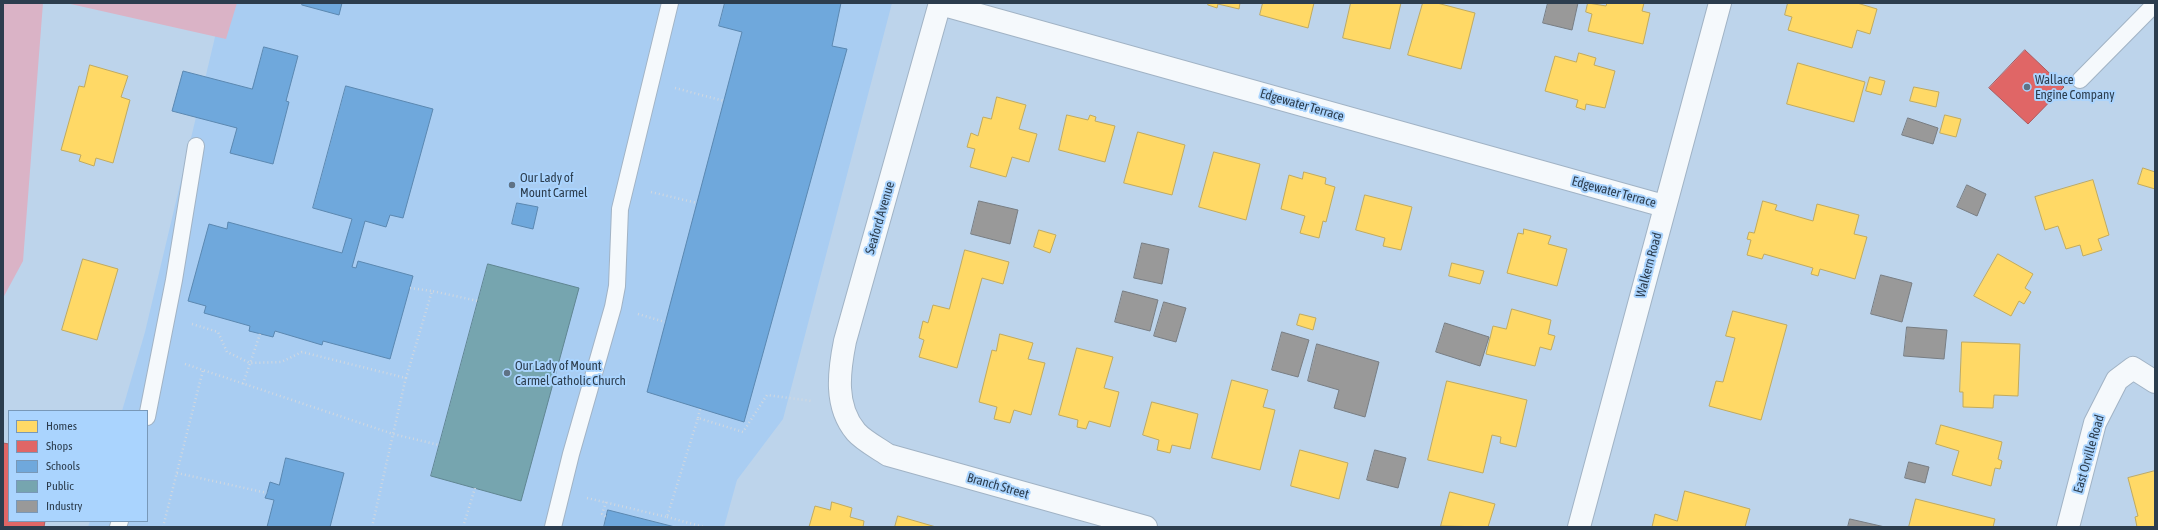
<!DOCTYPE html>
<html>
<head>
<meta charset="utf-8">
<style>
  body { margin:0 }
  #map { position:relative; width:2158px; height:530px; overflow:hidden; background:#bdd4eb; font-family:"Asap Condensed",sans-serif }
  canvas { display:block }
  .frame { position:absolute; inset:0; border:4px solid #2c3d4e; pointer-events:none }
  .legend { position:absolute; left:8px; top:410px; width:140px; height:112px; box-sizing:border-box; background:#aad4fe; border:1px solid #7898b8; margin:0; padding:5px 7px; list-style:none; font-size:12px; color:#2c3d4e }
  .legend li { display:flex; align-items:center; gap:8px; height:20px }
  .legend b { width:20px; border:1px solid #7898b8 }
</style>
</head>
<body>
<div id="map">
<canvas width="2158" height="530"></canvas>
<div class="frame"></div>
<ul class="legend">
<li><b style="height:11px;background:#ffd966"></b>Homes</li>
<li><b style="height:11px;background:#e06666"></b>Shops</li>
<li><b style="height:11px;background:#6fa8dc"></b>Schools</li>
<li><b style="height:11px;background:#76a5af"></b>Public</li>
<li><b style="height:11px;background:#999"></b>Industry</li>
</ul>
</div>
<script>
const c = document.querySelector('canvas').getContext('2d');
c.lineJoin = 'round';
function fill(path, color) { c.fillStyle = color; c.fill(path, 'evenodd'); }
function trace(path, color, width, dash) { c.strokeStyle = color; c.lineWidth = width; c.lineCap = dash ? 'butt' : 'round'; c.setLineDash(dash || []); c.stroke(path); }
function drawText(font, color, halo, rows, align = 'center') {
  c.font = font + ' "Asap Condensed",sans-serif'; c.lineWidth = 4; c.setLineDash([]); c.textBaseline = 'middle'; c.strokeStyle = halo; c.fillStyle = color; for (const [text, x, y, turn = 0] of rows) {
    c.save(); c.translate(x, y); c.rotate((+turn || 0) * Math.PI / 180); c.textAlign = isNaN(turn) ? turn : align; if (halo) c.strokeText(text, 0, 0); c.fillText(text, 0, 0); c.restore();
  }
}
const built = new Path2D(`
  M225,3H892L783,419L737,480L724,527H88L90,521H147V411H122L145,332L215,37Z`);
const green = new Path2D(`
  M3,3H43L23,261L3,298Z
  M66,3H237L226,39Z`);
const homes = new Path2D(`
  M1209,3H1240L1239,9L1218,4L1217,8L1208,5Z
  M1263,3H1314L1308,28L1260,15Z
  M1351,3H1401L1390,49L1343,38Z
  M1423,3H1437L1475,13L1461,69L1408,55Z
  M1588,3L1606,6L1607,3H1644L1642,11L1650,13L1643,44L1588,31L1592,14L1586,12Z
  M1788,3H1857L1877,9L1870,34L1857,30L1852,48L1788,30L1792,17L1785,15Z
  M1579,53L1596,58L1594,65L1615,71L1605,108L1586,104L1585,110L1576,107L1578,100L1545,91L1555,56L1576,62Z
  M1798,63L1865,82L1854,122L1787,104Z
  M90,65L128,76L121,97L130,100L113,163L96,158L94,166L79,161L81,155L61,150L79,86L84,87Z
  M1870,77L1885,81L1881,95L1866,91Z
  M1914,87L1939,92L1936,107L1910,101Z
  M997,97L1026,105L1019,129L1037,134L1029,162L1012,157L1006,177L970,167L975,149L967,147L971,133L978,136L983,117L991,119Z
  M1067,115L1088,120L1090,115L1096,117L1095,121L1115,126L1105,162L1059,150Z
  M1945,115L1961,119L1956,137L1940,133Z
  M1138,132L1185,145L1172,195L1124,183Z
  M1214,152L1260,164L1246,220L1199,207Z
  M2143,168L2155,172V189L2138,184Z
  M1304,172L1326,178L1325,184L1335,187L1326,222L1323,221L1319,238L1300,233L1305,216L1281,209L1289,175L1302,179Z
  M2093,180L2109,235L2098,239L2102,250L2083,256L2080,245L2066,249L2058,226L2045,230L2035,197Z
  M1365,195L1412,207L1401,250L1383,246L1385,238L1356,230Z
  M1763,201L1777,205L1775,210L1813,221L1817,204L1859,215L1854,234L1867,237L1855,279L1820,269L1818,276L1811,274L1813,268L1764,254L1762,259L1747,255L1751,240L1747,239L1749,232L1754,233Z
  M1524,229L1551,236L1548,244L1567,249L1557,286L1507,273L1518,233L1523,234Z
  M1039,230L1056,235L1050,253L1034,247Z
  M965,250L1009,262L1003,284L982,278L957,368L919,357L924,340L919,338L923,321L928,323L933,305L949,309Z
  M1998,254L2033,274L2025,288L2031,292L2024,304L2019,301L2011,316L1974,296Z
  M83,259L118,269L97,340L62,330Z
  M1452,263L1484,271L1480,284L1449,276Z
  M1512,309L1551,320L1548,334L1555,336L1551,350L1540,347L1535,366L1486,354L1493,326L1506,329Z
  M1733,311L1787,325L1761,420L1709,406L1716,381L1723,382L1735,338L1726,336Z
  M1300,314L1316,318L1313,330L1297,325Z
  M1000,334L1033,343L1028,359L1045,363L1031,415L1014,410L1010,423L994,419L997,407L979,402L992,350L996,351Z
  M1962,342L2020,344L2018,396L1994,395L1993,408L1963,407V392H1960Z
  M1077,348L1113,357L1104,388L1119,392L1110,427L1089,421L1086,429L1077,427L1078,420L1059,415Z
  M1232,380L1268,390L1263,407L1275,410L1260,470L1212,458Z
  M1447,381L1527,400L1516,447L1500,443L1501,437L1492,435L1483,473L1428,460Z
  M1152,402L1198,414L1190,449L1172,445L1170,453L1157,450L1159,440L1143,435Z
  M1941,425L2002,442L1998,459L2002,461L2000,469L1995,468L1991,486L1952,475L1959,451L1936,444Z
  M1300,450L1348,463L1339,499L1291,486Z
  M2155,471V527H2137L2135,517L2138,516L2128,478Z
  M1685,491L1750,509L1745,527H1652L1655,514L1677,521Z
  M1450,492L1495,504L1488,527L1441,526Z
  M1916,499L1995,519L1993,527H1909Z
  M832,502L852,508L850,517L864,521L863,527H809L815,506L830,510Z
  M898,516L936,527H895Z`);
const shops = new Path2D(`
  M2025,50L2064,87L2028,124L1989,88Z
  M3,443L9,444V521H45L44,527H3Z`);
const schools = new Path2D(`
  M303,3H342L339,15L302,5Z
  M725,3H841L832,46L847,49L744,422L647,392L742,32L719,26Z
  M264,47L298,56L286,101L289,102L273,164L230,153L237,128L172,111L183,71L252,89Z
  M346,86L433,109L403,218L390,215L386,227L365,221L352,267L356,268L358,261L413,276L390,359L323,341L322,345L275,331L273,337L249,331L250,326L204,313L206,306L188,301L209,224L227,229L228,222L342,253L352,219L313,208Z
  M517,203L538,207L533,229L512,224Z
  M286,458L344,473L330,527H267L274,500L265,498L267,493L270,482L279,485Z
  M608,510L675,527H604Z`);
const public = new Path2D(`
  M488,264L579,288L521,501L431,476Z`);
const industry = new Path2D(`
  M1548,3H1578L1572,30L1543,23Z
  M1908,118L1938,128L1933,144L1902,135Z
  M1967,185L1986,194L1977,216L1957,207Z
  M979,201L1018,210L1010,244L971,234Z
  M1142,243L1169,249L1162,284L1134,278Z
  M1881,275L1912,283L1902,322L1871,314Z
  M1123,291L1158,300L1150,331L1115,322Z
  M1164,302L1186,308L1176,342L1154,336Z
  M1445,323L1489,337L1480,366L1436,352Z
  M1907,327L1947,330L1944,359L1904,356Z
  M1282,332L1309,340L1298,377L1272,370Z
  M1317,344L1379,362L1365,417L1334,408L1339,390L1308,381Z
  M1375,450L1406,458L1398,488L1367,480Z
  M1909,462L1929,467L1925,483L1905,478Z
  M1850,519L1885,527H1848Z`);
const path = new Path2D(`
  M675,88L724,101
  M651,192L697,203
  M410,288L432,291
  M638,314L665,322
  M192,324L218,332L227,352L250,363L281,362L302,352L406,378L432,291L478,301
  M185,364L393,434L439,445
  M243,384L260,334
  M698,418L700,409
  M177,473L267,493
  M587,498L667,517L698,418L743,432L767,395L812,401
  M606,502L602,514L606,517
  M667,517L704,527
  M163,527L203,370
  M372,527L406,377
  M463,527L475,488`);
const service = new Path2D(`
  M2080,80L2155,4
  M147,417L174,280L196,146
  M118,527L120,521
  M553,527L571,454L613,307L617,286L620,209L670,3`);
const minor = new Path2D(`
  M940,3L845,341C839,371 834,406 856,432C864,441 878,448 888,455L1146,527
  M940,4L1664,206
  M1579,527L1720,3
  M2068,527L2095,423L2117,380L2133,368L2155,382`);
const markers = [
  [2027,87,4,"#5f7285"],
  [512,185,4,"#5f7285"],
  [507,373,4,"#5f7285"]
];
const poiNames = [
  ["Wallace",2035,80],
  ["Engine Company",2035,95],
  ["Our Lady of",520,178],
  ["Mount Carmel",520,193],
  ["Our Lady of Mount",515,366],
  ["Carmel Catholic Church",515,381]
];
const streetNames = [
  ["Edgewater Terrace",1302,105,16],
  ["Edgewater Terrace",1614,192,15],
  ["Seaford Avenue",880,218,-74],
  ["Walkern Road",1649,265,-75],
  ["East Orville Road",2089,454,-74],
  ["Branch Street",998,486,16]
];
fill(built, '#a9cdf2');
fill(green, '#dab3c6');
fill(homes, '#ffd966');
trace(homes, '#c0aa5f', 1);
fill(shops, '#e06666');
trace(shops, '#aa5a5f', 1);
fill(schools, '#6fa8dc');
trace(schools, '#5b88b1', 1);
fill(public, '#76a5af');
trace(public, '#608692', 1);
fill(industry, '#999');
trace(industry, '#787d82', 1);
trace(service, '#a1b3c5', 18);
trace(minor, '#a1b3c5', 24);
trace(path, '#d1d8e0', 2.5, [1, 3]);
trace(service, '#f5f9fc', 16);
trace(minor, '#f5f9fc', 22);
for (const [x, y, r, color] of markers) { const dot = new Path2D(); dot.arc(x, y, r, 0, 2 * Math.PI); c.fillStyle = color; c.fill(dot); trace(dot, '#aad4fe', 1.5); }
drawText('13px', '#2c3d4e', '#aad4fe', poiNames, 'left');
drawText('13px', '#2c3d4e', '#aad4fe', streetNames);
</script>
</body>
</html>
